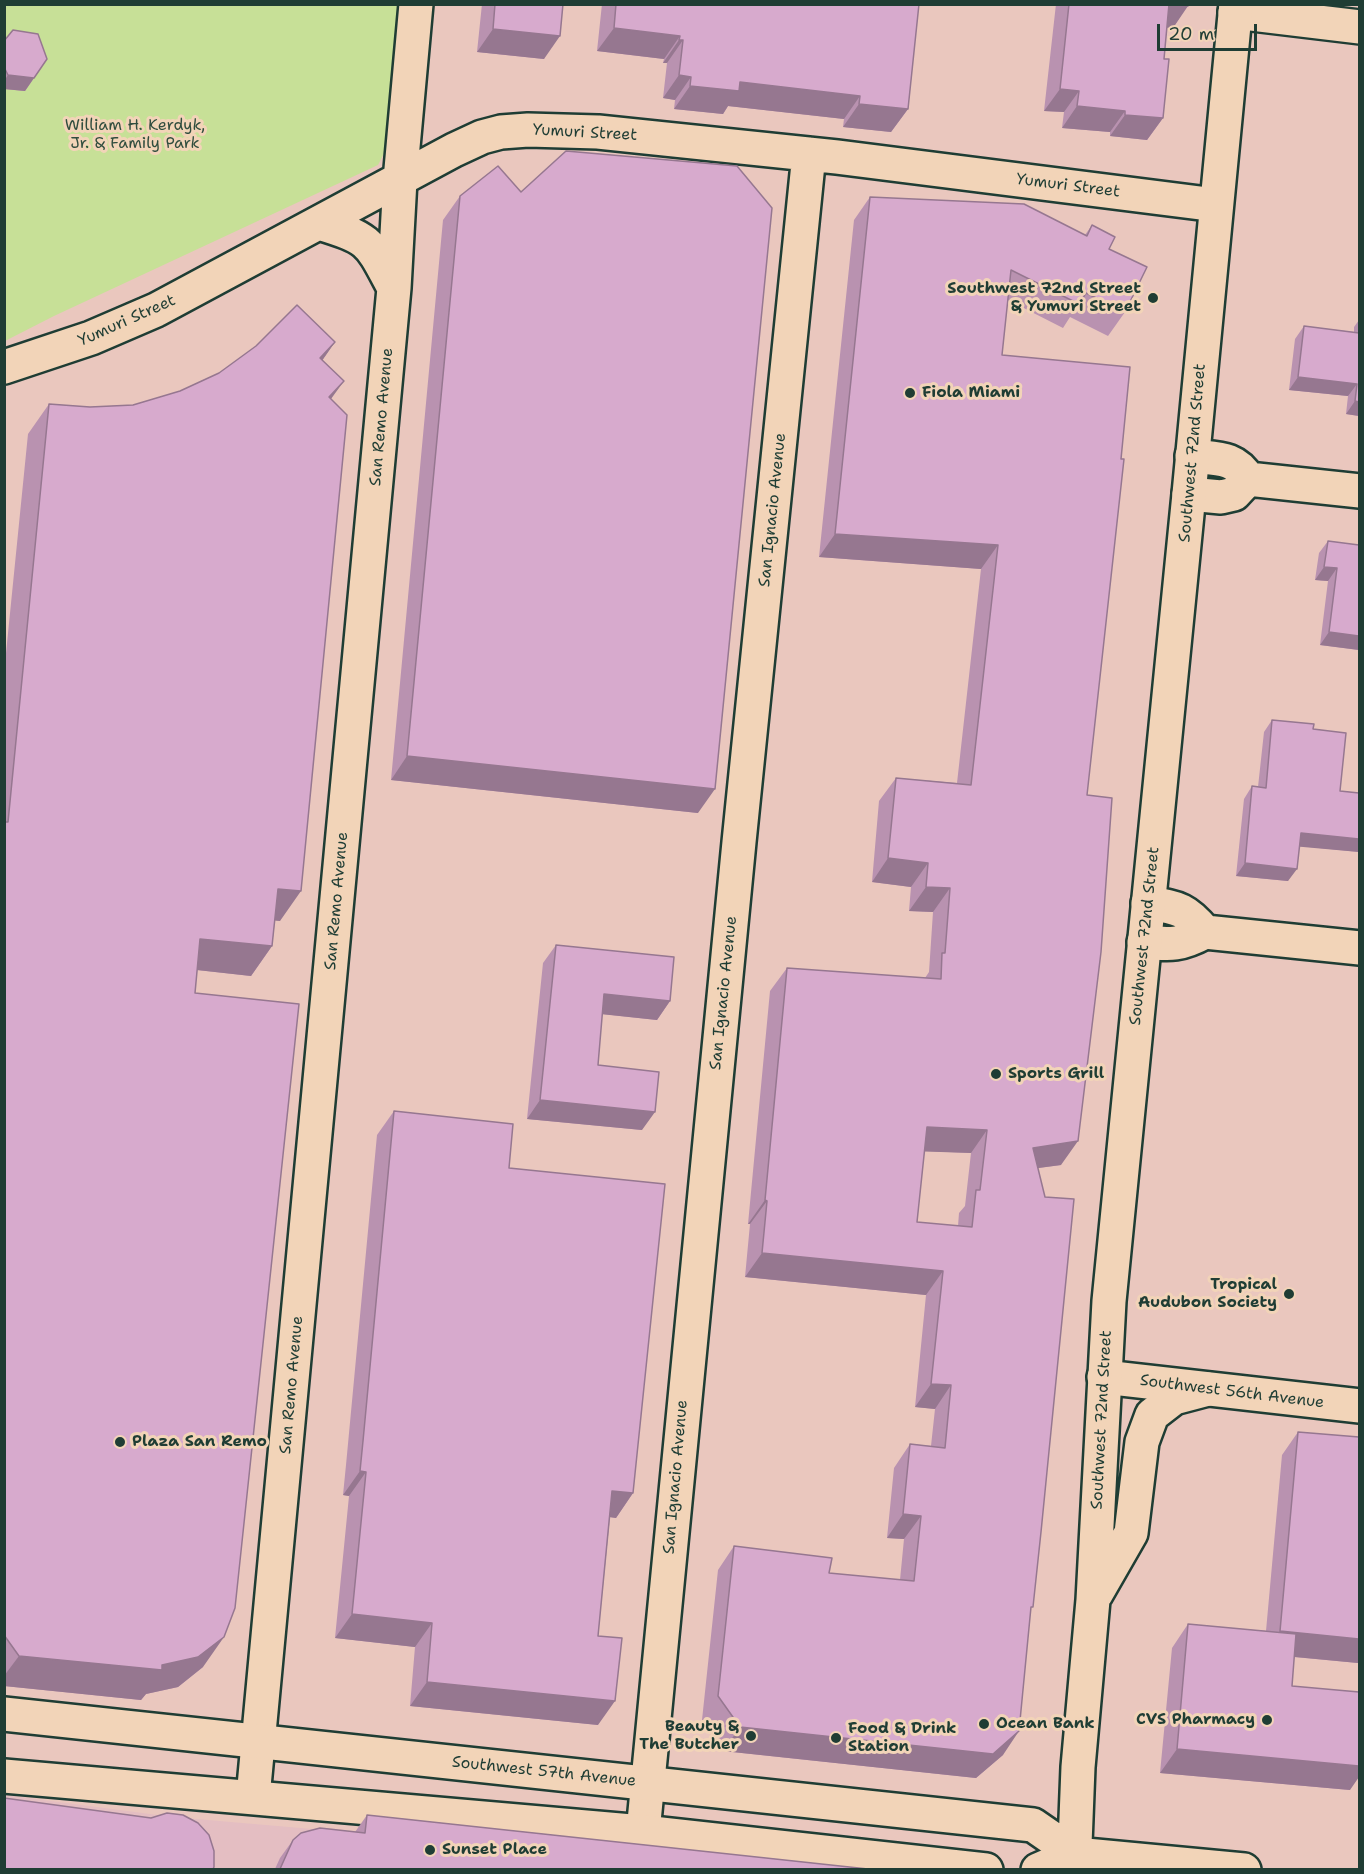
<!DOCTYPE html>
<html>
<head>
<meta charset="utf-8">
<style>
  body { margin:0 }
  #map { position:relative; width:1364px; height:1874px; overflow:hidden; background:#eac7be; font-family:"Shantell Sans",sans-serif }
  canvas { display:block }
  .frame { position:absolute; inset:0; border:6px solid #1f3d34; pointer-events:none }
  .scale { position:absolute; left:1157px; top:24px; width:100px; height:27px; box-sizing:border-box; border:3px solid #1f3d34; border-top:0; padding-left:8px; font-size:18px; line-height:21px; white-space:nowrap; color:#1f3d34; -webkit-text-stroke:4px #f2d4b8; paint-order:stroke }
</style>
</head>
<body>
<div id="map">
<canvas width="1364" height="1874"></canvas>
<div class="frame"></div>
<div class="scale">20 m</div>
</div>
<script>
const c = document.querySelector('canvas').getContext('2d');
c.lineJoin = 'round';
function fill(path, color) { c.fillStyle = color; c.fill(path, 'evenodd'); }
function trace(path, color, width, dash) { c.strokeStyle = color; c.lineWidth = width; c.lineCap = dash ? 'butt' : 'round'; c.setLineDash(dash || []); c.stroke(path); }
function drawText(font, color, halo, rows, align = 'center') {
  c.font = font + ' "Shantell Sans",sans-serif'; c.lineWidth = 6; c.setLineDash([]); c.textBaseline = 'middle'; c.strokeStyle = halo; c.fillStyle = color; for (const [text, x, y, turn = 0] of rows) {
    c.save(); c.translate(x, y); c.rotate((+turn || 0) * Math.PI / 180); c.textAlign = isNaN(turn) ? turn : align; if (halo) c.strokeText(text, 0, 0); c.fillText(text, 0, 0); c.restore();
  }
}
const built = new Path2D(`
  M5,1795L173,1817L312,1829L700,1869L5,1870Z`);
const green = new Path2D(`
  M5,5H400L389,144L378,165L54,316L5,341Z`);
const minor = new Path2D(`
  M1235,12L1360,27
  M319,223C371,239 369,241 394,288
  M4,367L91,338L156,310L454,150L482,137L501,132L528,130L598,132L837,157L1216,205
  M1192,456C1216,459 1235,456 1248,479
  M1248,479L1360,491
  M1189,494L1221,497L1234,494L1248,479
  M1148,903C1178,908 1185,908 1205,932
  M1144,942C1171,945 1181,945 1205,932L1360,948
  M1104,1377L1360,1406
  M253,1797L394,288L400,180L416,4
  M643,1832L739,842L809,154`);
const secondary = new Path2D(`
  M1096,1594L1131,1533L1142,1442L1152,1415L1174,1398L1208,1389
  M4,1714L1033,1825L1075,1854
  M4,1776L643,1832L986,1870
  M1038,1870L1075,1854L1244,1870
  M1074,1870L1078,1767L1093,1600L1109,1301L1189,494L1236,4`);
const wall = new Path2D(`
  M482,4H563L544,59L477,52Z
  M602,4H919L908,109L891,132L843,127L844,119L728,106L723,114L674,109L675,100L663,98L667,63H663L664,59L597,51Z
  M1056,4H1188L1173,28H1167L1164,59L1163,118L1147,140L1110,136V132L1062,128L1064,112L1044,111Z
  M4,41L47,59L25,91L4,89Z
  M460,196L698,813L391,780L443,220Z
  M870,197L1085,235L1092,225L1109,249L1125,312L1108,336L1070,317L1063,328L1008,300L1002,355L1087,795L1061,1165L1038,1168L1031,1610L1003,1755L976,1778L723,1751L702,1720L718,1570L734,1546L829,1573L900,1580L904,1539L887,1538L894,1468L910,1444L931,1446L935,1409L915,1407L926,1295L745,1277L750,1224H748L770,991L787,968L925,978L929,972L933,912L909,911L911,887L872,882L879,801L896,778L957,783L981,569L819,557L854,220ZM924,1151L971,1153L965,1206L959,1213L958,1226L917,1222Z
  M1359,320V416L1346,414L1348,396L1289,390L1295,339L1304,326L1354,332V327Z
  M335,342L322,360L331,399L280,921L275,920L272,946L251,976L197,970L195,993L203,1667L178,1687L146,1694L141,1700L4,1686V673L28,434L49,404L90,407L133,405L180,391Z
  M1328,541L1359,545V650L1320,645L1328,581L1315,580L1319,553Z
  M1272,720L1313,729L1340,791L1359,793V852L1299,846L1288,881L1236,876L1244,799L1252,786L1258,787L1264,732Z
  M556,945L670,1001L657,1020L602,1014L598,1065L642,1130L527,1119L543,963Z
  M394,1111L509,1168L633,1493L616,1518L610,1517L598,1636V1725L410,1706L415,1647L335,1638L349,1496L343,1495L346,1465L377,1135Z
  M1298,1432L1358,1663L1294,1657L1292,1686L1350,1790L1160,1773L1172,1648L1188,1624L1266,1631L1282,1455Z
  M367,1815L868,1869H275L280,1858L293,1840L355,1832Z`);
const shadedWall = new Path2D(`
  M1169,4L1188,6L1173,28L1154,26Z
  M614,28L680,36L664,59L597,51Z
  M493,29L560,36L544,59L477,52Z
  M679,40H683L667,63H663Z
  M8,75L34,78L25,91L4,89V81Z
  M679,75L691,77L675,100L663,98Z
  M740,82L860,96L844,119L728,106L723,114L674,109L690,86Z
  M1060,89L1079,91L1064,112L1044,111Z
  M859,104L908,109L891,132L843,127Z
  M1077,106L1125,111L1110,132L1062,128Z
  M1125,115L1163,118L1147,140L1110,136Z
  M335,342L315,371L320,358Z
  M1298,377L1357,384L1348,396L1289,390Z
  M344,381L323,410L329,397Z
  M1355,401L1359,402V416L1346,414Z
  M835,534L998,545L981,569L819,557Z
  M1324,567L1337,568L1328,581L1315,580Z
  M1329,632L1359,636V650L1320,645Z
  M407,756L715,789L698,813L391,780Z
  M1301,833L1359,839V852L1292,846Z
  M888,858L928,863L911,887L872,882Z
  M1245,863L1297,869L1288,881L1236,876Z
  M926,887L950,888L933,912L909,911Z
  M278,889L301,891L280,921L257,919Z
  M200,939L272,946L251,976L179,968Z
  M604,994L670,1001L657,1020L591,1013Z
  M540,1100L655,1112L642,1130L527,1119Z
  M927,1127L987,1130L971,1153L910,1151Z
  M1078,1141L1061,1165L1016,1171L1033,1148Z
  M765,1200L767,1201L750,1224H748Z
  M762,1253L943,1271L926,1295L745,1277Z
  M931,1384L951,1385L935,1409L915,1407Z
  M360,1471L366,1472L349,1496L343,1495Z
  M612,1491L633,1493L616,1518L595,1515Z
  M903,1514L921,1516L904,1539L887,1538Z
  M352,1614L432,1623L415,1647L335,1638Z
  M1280,1631L1359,1639V1661L1358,1663L1264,1654Z
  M224,1637L203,1667L178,1687L146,1694L141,1700L4,1686V1676L19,1656L162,1665Z
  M427,1682L615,1701L598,1725L410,1706Z
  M740,1727L1019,1731L1003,1755L976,1778L723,1751Z
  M1177,1749L1359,1766V1777L1350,1790L1160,1773Z`);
const building = new Path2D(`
  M495,4H563L560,36L493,29Z
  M616,4H919L908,109L859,104L860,96L740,82L739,91L690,86L691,77L679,75L683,40H679L680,36L614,28Z
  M1069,4H1169L1164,59H1169L1163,118L1125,115V111L1077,106L1079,91L1060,89Z
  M1170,4H1188V6Z
  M13,30L38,34L47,59L34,78L8,75L4,67V41Z
  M566,151L737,166L772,208L715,789L407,756L460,196L498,166L521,192Z
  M870,197L1024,204L1087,236L1092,225L1115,237L1109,249L1147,267L1125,312L1086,293L1079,304L1011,270L1002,355L1130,367L1121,459H1124L1087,795L1112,798L1101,952L1078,1141L1033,1148L1045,1197L1074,1199L1041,1532L1033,1607H1031L1019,1731L993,1754L740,1727L718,1696L734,1546L832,1558L829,1573L914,1581L921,1516L903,1514L910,1444L945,1448L951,1385L931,1384L943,1271L762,1253L767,1201L765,1200L787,968L941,979L942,953H945L950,888L926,887L928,863L888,858L896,778L971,785L998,545L835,534ZM927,1127L987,1130L980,1190H976L972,1227L917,1222Z
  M297,305L335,342L320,358L344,381L329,397L347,415L301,891L278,889L272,946L200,939L195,993L299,1004L235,1608L224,1637L198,1657L162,1665V1670L19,1656L4,1635V822H8L49,404L90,407L133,405L180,391L219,373L256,346Z
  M1304,326L1359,333V402L1355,401L1357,384L1298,377Z
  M1328,541L1359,545V636L1329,632L1337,568L1324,567Z
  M1272,720L1314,724L1313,729L1346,733L1340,791L1359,793V839L1301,833L1297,869L1245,863L1252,786L1266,788Z
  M556,945L674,957L670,1001L604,994L598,1065L659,1072L655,1112L540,1100Z
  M394,1111L513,1124L509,1168L665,1184L633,1493L612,1491L598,1636L622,1638L615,1701L427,1682L432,1623L352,1614L366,1472L360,1471L363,1441Z
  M1298,1432L1359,1437V1639L1280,1631Z
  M1188,1624L1296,1634L1292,1686L1359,1692V1766L1177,1749Z
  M4,1798L151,1818L167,1813L183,1815L198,1823L209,1835L214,1851V1867L213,1869H4Z
  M367,1815L868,1869H280L293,1840L301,1833L320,1828L365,1833Z`);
const markers = [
  [1153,298,6,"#1f3d34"],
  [910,393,6,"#1f3d34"],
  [996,1074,6,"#1f3d34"],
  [1289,1294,6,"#1f3d34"],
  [120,1442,6,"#1f3d34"],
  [1267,1720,6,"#1f3d34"],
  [984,1724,6,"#1f3d34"],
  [751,1736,6,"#1f3d34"],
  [836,1738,6,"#1f3d34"],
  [430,1850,6,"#1f3d34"]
];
const parkNames = [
  ["William H. Kerdyk,",135,126],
  ["Jr. & Family Park",135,144]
];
const streetNames = [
  ["Yumuri Street",585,133,3],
  ["Yumuri Street",1068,186,7],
  ["Yumuri Street",127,321,-24],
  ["San Remo Avenue",382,417,-85],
  ["Southwest 72nd Street",1193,453,-85],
  ["San Ignacio Avenue",773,510,-84],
  ["San Remo Avenue",337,901,-85],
  ["Southwest 72nd Street",1145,936,-84],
  ["San Ignacio Avenue",724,993,-84],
  ["San Remo Avenue",292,1385,-85],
  ["Southwest 56th Avenue",1232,1392,7],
  ["Southwest 72nd Street",1102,1420,-87],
  ["San Ignacio Avenue",676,1477,-85],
  ["Southwest 57th Avenue",544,1772,6]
];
const poiNames = [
  ["Southwest 72nd Street",1141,289,"right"],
  ["& Yumuri Street",1141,307,"right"],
  ["Fiola Miami",922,393],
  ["Sports Grill",1008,1074],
  ["Tropical",1277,1285,"right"],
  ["Audubon Society",1277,1303,"right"],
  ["Plaza San Remo",132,1442],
  ["CVS Pharmacy",1255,1720,"right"],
  ["Ocean Bank",996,1724],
  ["Beauty &",739,1727,"right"],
  ["The Butcher",739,1745,"right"],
  ["Food & Drink",848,1729],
  ["Station",848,1747],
  ["Sunset Place",442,1850]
];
fill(built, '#e4bec2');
fill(green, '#c7e097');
trace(minor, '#1f3d34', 38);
trace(secondary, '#1f3d34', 38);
trace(minor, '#f2d4b8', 33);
trace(secondary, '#f2d4b8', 33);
fill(wall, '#b992b0');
fill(shadedWall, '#967790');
fill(building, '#d7aacd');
trace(building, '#967790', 1.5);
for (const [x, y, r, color] of markers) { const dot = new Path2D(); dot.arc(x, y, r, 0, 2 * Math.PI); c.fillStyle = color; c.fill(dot); trace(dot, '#f2d4b8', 2); }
drawText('16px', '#304d3e', '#f2d4b8', parkNames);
drawText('16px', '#1f3d34', '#f2d4b8', streetNames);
drawText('bold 16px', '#1f3d34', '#f2d4b8', poiNames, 'left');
</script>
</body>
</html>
